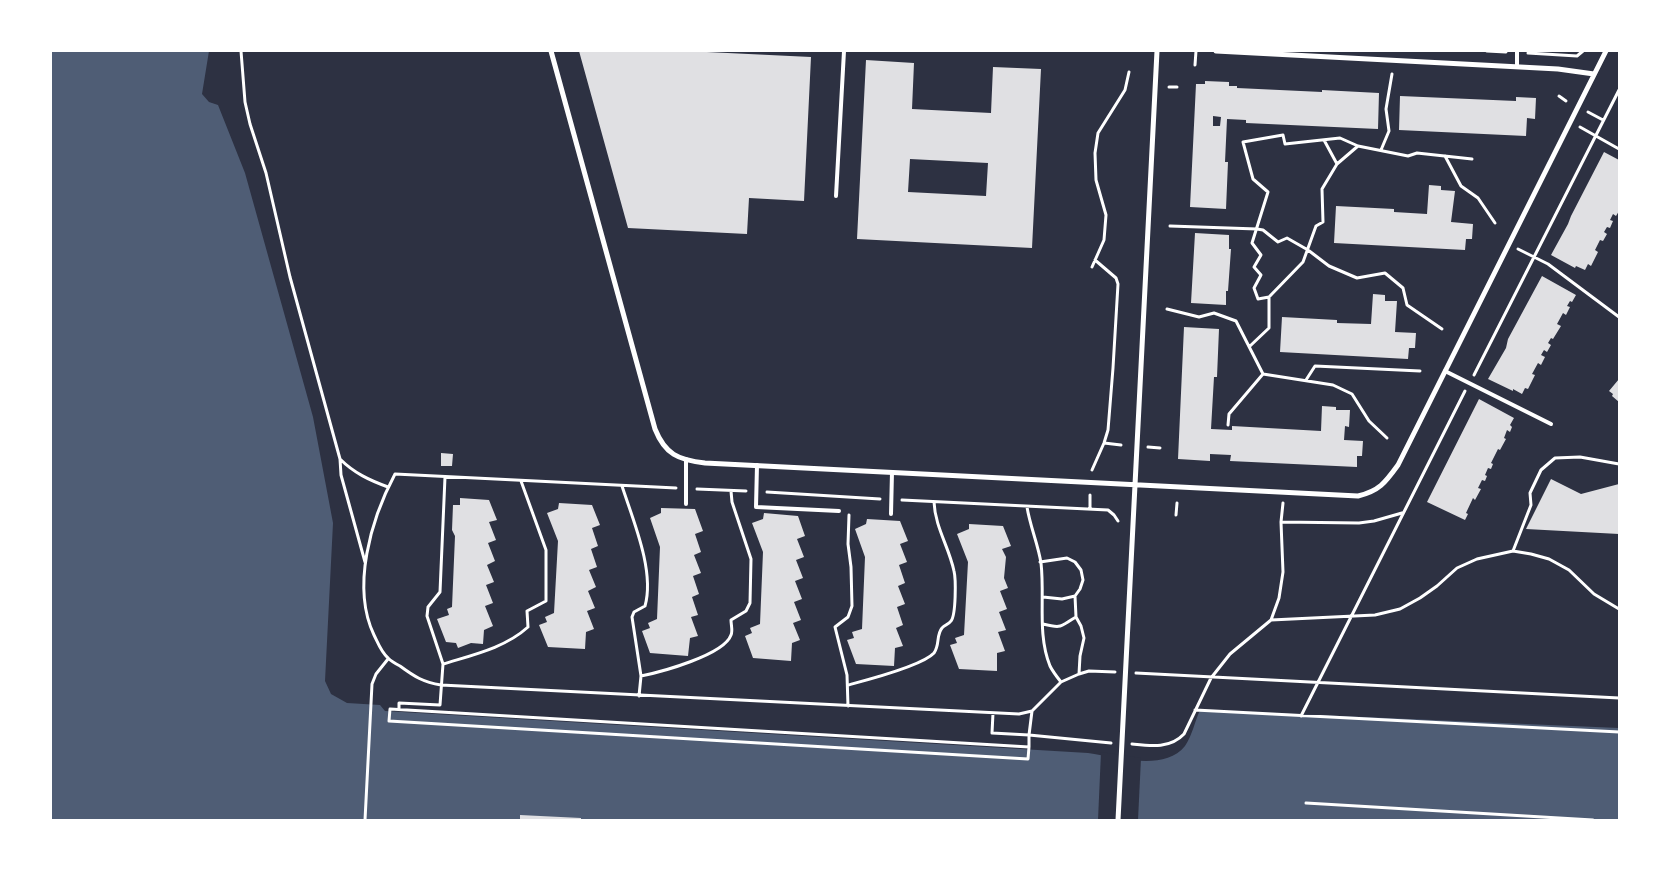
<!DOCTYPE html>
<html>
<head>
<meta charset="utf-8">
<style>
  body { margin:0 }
  #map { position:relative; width:1670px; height:871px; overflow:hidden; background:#2d3142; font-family:Signika,sans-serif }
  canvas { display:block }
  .frame { position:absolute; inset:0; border:52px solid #fff; pointer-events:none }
</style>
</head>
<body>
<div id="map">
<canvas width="1670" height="871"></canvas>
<div class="frame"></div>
</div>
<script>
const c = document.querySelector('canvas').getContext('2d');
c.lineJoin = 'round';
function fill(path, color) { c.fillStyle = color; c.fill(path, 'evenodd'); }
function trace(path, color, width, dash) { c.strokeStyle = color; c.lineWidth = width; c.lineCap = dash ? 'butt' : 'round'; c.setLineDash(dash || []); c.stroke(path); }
const water = new Path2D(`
  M51,51H209L202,94L209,102L218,105L245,173L313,417L333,523L325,681L331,694L347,703L380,705L385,711L1088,753C1117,757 1164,772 1185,746C1192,736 1195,721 1200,710L1619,728V820H51Z`);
const pier = new Path2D(`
  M1101,752L1141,758L1138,820H1098Z`);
const building = new Path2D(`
  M579,51H686L811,57L804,201L749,198L747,234L628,228Z
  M866,60L914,63L912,109L991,113L993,67L1041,69L1032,248L857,239ZM910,159L988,163L986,196L908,192Z
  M1205,81L1229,82V86H1237V88L1322,92V90L1379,93L1378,129L1246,123V120L1227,119L1225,162H1228L1226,209L1190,207L1196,84H1205ZM1213,116L1221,117L1220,126H1213Z
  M1400,96L1516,101V97L1536,98L1535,119L1527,118L1526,136L1399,130Z
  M1604,152L1619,160V211L1616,216L1613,214L1610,220L1613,221L1610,228L1607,227L1604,232L1607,234L1603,241L1600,240L1595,250L1598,252L1591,266L1588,264L1585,270L1576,266L1575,268L1551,255L1568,224L1571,216Z
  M1429,185L1441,186V190L1455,191L1451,222L1473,224L1472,239H1466L1465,250L1334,243L1336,206L1394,209V212L1427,214Z
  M1195,233L1229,235V249H1231L1228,291H1226V305L1191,303Z
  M1542,276L1576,295L1572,302L1570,301L1567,306L1570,307L1566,315L1563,313L1557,324L1561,326L1553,339L1551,338L1548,343L1551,345L1547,352L1544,350L1541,355L1545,357L1541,365L1538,363L1532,374L1535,375L1528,389L1525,388L1522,394L1513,389V391L1488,379L1506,348L1508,339Z
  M1373,294L1385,295V301H1397L1395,332L1416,333L1415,348H1409L1408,359L1280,352L1282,317L1337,320V323L1371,324Z
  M1184,327L1219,329L1217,377H1214L1211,429L1232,430V426L1321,431L1322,406L1336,407V410H1350L1349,427L1345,426L1344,440L1363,441L1362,456H1357V467L1230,461L1231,455L1210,454V461L1178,459Z
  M1619,379V402L1612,396L1613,394L1609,391Z
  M1479,399L1514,418L1510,425L1512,427L1510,432L1507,430L1504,438L1506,439L1500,450L1498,449L1491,463L1493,464L1491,469L1488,468L1485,475L1487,476L1485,481L1482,480L1478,488L1481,489L1475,500L1473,498L1466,513L1468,514L1465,520L1427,502Z
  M441,453L453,454L452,466H441Z
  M1551,479L1581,494L1619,484V534L1526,529Z
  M460,498L489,500L497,520L489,522L496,540L488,543L495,561L487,565L494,582L486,585L493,603L485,606L493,626L484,630L483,644L471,643L458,648L456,643L446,642L437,619L449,615L447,609L452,607L455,536L452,530L453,505H460Z
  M559,503L592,505L600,525L592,528L598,546L591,549L597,567L589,570L596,587L588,591L595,608L587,611L594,629L586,632L585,649L548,647L539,625L547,622L545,617L554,613L558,541L547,513L558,509Z
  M661,508L695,509L703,531L695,534L701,552L694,555L701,573L693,576L699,594L692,597L698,615L691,617L698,636L690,638L688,656L650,653L642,631L650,628L648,623L657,619L660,547L650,518L661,513Z
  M764,513L798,516L805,536L797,539L804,557L796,560L803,578L795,581L802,599L794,602L801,620L793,623L800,640L792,643L791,661L753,658L745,636L752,633L750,628L760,624L763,552L752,523L763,519Z
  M867,519L900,521L908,541L900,544L907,562L899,565L905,583L898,586L905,604L897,607L903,625L896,628L903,646L895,648L894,666L856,664L847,640L854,638L852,632L862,629L865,557L855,529L866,524Z
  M969,524L1003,526L1011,546L1002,549L1006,557L1004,578L1008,588L1000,591L1007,609L999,612L1006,630L998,632L1005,651L997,653V671L959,669L950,645L957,643L955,638L964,635L968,562L957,534L969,529Z
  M520,815L581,818V820H520Z`);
const path = new Path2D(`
  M241,51L245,102L250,124L266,173L290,277L340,459C354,473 369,480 388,487
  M1487,51L1506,52
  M1528,53L1577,56L1583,51
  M1195,65L1196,51
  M1169,87H1177
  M1559,96L1566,101
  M1588,112L1603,120
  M1580,127L1619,149
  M1324,140L1337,164
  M1381,150L1389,131L1386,109L1392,74
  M1445,156L1461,186L1478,198L1495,223
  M1170,226L1257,229L1263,230L1278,242L1287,238L1308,250L1329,266L1357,278L1385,273L1403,288L1407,305L1442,329
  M1518,249L1548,264L1619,317
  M1092,267L1104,240L1106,215L1096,180L1095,153L1098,133L1125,90L1129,72
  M1269,297L1258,299L1254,288L1261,275L1254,267L1261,255L1252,243L1268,192L1253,179L1243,142L1283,135L1285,144L1340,138L1358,146
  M1167,309L1199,317L1214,313L1236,321L1263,374L1333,385L1352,394L1369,421L1387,438
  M1250,346L1269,328V297L1303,262L1316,226L1323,222L1322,189L1337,164L1358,146L1408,156L1417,153L1472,159
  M1474,375L1619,90
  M1306,380L1315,366L1420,371
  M1228,425L1229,414L1263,374
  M1104,443L1121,445
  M1148,447L1160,448
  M340,459L341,475L365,562
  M1092,470L1104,443L1108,430L1113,368L1118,284L1116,278L1095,260
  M622,486C633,520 655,571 645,606L634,612L632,617L641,676
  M676,488L395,474C371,519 351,587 374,635C378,643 381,652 388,658C391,661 396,664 400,666C415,677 423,682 441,685L1019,714L1032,711L1061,682L1079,674L1089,671L1115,672
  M697,489L746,491
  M767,492L880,499
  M902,500L1108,510L1114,515L1118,521
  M1027,507C1030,526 1038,544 1041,563C1045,597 1037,634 1050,666C1053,672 1057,677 1061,682
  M1090,509V495
  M1176,515L1177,503
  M1281,522L1359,523L1374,521L1402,513
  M1513,551L1531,505L1530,493L1541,470L1555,458L1580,457L1619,464
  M1040,562L1067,558L1075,562L1081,570L1083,580L1080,589L1075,596L1076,617L1081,626L1084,638L1080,656L1079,674
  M1043,597L1062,599L1075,596
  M1271,620L1375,615L1400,609L1420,598L1437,586L1457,568L1477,559L1513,551L1531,554L1549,559L1569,570L1594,594L1619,609
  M1043,624C1063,629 1060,626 1076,617
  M443,664C472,655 505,648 528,627L527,611L546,601V550L521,481
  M1136,673L1619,698
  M848,685C867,680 922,666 934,653C940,645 936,635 942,628C945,625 949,624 951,621C956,615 956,579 954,571C949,547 935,527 934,502
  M639,696L641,676C661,672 724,655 731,635C733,631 731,625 731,620L746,611L750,603L751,559L732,502L731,491
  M848,706L847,675L835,627L848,617L852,606L851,567L848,544L849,515
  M390,709L1029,747L1028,759L389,721Z
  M399,709V703L440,705L443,664L427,616L428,607L440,592L445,477
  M1195,710L1619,732
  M1032,711L1029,735L1111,743
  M993,713L992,733L1029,735V747
  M1301,716L1465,391
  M1132,744C1150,746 1170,749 1184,734L1211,678L1230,654L1271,620L1279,598L1283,572L1281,522L1283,503
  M1306,803L1593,820
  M365,820L372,684L376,674L388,659`);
const service = new Path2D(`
  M1517,67V51
  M836,196L844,51
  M1445,371L1551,424
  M757,465L756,507L839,511
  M686,504V459
  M891,514L892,472`);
const minor = new Path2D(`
  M551,51L655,429C665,454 678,460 705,463L1358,496C1379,491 1385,483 1398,465L1606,51
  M1216,51L1558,69L1594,74
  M1118,820C1130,564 1146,308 1157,51`);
fill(water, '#4f5d75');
fill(pier, '#2d3142');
fill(building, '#e0e0e3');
trace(path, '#fff', 3);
trace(service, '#fff', 4);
trace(minor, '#fff', 5);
</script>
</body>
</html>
